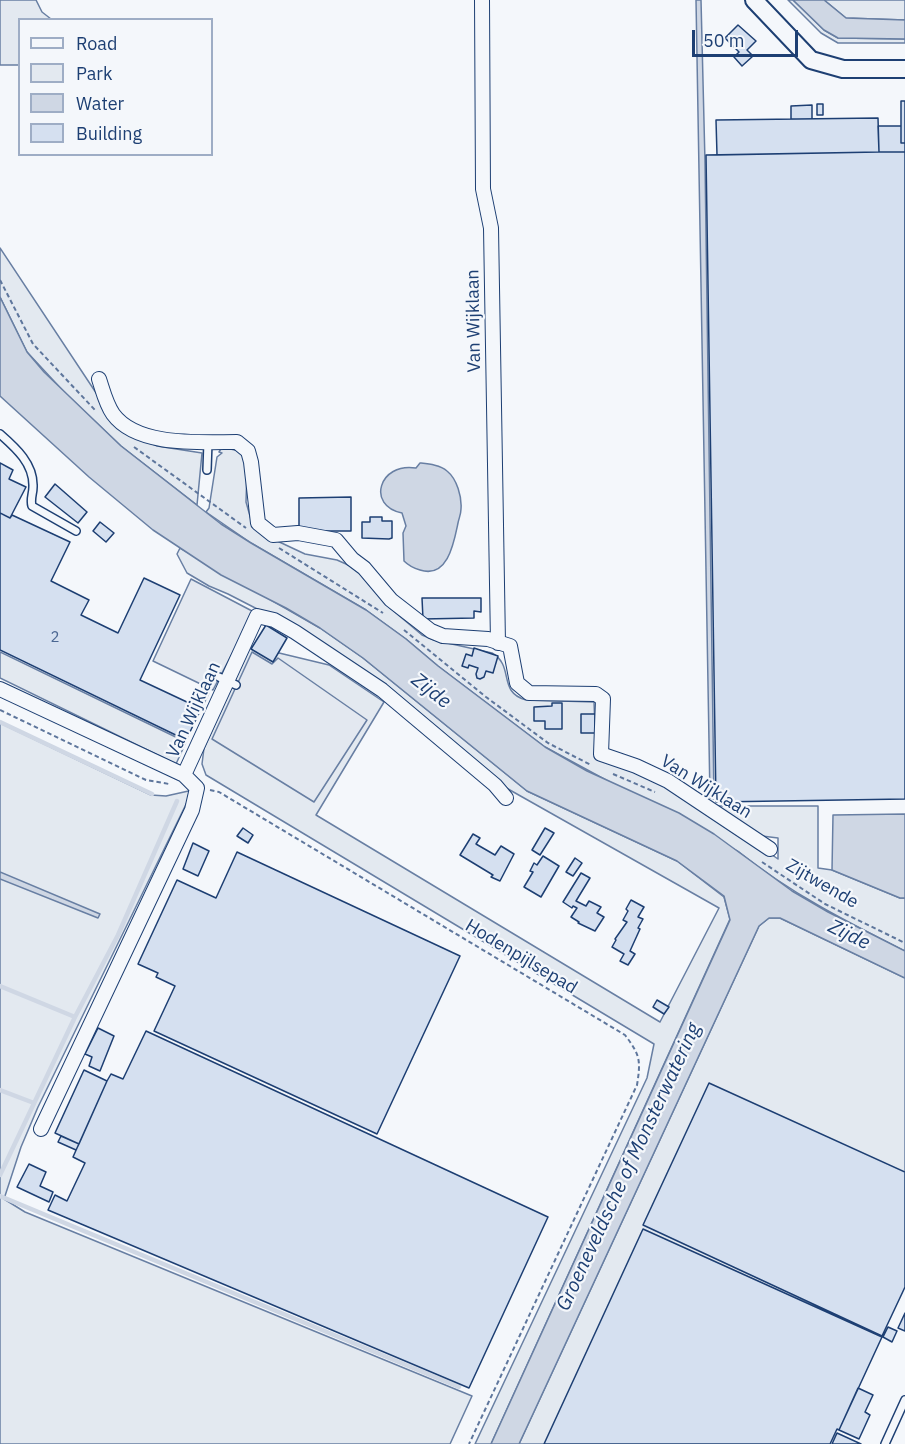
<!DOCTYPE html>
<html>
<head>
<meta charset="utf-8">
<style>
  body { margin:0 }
  #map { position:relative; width:905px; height:1444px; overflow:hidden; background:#f4f7fb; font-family:"IBM Plex Sans",sans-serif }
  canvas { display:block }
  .legend { position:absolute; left:18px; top:18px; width:195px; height:138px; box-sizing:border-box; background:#f4f7fb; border:2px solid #9eadc5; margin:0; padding:8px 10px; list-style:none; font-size:18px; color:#1d3f73 }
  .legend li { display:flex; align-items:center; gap:12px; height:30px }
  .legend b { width:30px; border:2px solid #9eadc5 }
  .scale { position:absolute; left:692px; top:30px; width:106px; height:27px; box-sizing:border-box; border:3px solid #1d3f73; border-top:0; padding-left:8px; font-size:18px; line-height:21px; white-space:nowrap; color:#1d3f73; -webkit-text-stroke:4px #f4f7fb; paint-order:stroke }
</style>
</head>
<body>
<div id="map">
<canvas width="905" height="1444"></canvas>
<ul class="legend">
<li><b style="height:8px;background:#f4f7fb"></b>Road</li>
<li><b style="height:16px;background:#e3e9f0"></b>Park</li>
<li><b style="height:16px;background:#cfd7e4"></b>Water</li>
<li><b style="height:16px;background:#d5e0f0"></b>Building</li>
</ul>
<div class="scale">50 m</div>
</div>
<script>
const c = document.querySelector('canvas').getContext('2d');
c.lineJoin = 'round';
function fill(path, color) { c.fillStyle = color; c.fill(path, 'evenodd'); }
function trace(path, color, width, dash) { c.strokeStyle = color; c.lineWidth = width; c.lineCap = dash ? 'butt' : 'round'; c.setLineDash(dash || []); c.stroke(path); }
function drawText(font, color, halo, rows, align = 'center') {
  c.font = font + ' "IBM Plex Sans",sans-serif'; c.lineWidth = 4.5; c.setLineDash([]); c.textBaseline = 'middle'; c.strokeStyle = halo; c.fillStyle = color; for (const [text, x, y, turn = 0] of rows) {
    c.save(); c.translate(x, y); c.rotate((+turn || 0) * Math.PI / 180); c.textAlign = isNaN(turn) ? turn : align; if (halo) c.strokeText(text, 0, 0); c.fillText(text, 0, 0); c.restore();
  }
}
const green = new Path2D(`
  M0,0H36L42,12L51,19L20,20L19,65H0Z
  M788,0H793L824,30L838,38L905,39V43H838L821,33Z
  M824,0H905V20L846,18Z
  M0,248L120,429L157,446L202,453L197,505L121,446L66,394L27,352L0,297Z
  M222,447L243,452L247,470L246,502L252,523L273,539L305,554L337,560L355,568L390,608L422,635L434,640L492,653C515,666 497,692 526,700L594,702L596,754L692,799L778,859V838L754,835L710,806H818V868L832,870L900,898H905V951C847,922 790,893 739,852L545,747L438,666L406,639L366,610L251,543L206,512L209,508L217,457L222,453L219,452Z
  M180,548L320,628L363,658L527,791L677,861L724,897L730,919L491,1444H475L647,1078L654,1044L206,775L202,764L204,748L250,646L329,665L384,702L316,815L660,1022L719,908L501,785L489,773L265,613L228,594L209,586L187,573L177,554Z
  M0,652L186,742L176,764L0,678Z
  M0,723L151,795L166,796L193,790L38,1107L21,1147L4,1199L25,1212L472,1396L450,1444H0Z
  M769,918H780L905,978V1232L773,1444H519L759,926Z`);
const parking = new Path2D(`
  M191,579L254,612L213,690L153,661Z
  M252,652L272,664L278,658L367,720L314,802L212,739Z`);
const water = new Path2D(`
  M696,0H701L705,162L714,799L710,798Z
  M793,0H824L846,18L905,20V39L838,38L824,30Z
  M0,297L27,352L44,372L121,446L221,524L251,543L366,610L406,639L438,666L545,747L587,771L679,813L714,834L792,891L828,912L905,951V978L780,918H769L759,926L519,1444H491L730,920L724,896L677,861L527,791L363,658L320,628L286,608L221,575L153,530L89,477L0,396Z
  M420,463C429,464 440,465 447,471C457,479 462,497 461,509C461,514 459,518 458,523C454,542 448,579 420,570C413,568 409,566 404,561L403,533L406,526L402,513C366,506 379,462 416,468Z
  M905,814V898H900L832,870L833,815Z
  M0,872L100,914L98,918L0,879Z`);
const stream = new Path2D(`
  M0,722L152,794
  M0,986L75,1017
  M0,1090L34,1103
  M0,1175L75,1017L118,935L177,801
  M0,1196L459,1387`);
const building = new Path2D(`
  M738,25L756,41L747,50L753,56L742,66L734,57L739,52L725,38Z
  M901,101H905V143H901Z
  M817,104H823V115H817Z
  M812,105V119H791V106Z
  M878,118L879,152L717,155L716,120Z
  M878,126H901V143H905V152H879Z
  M879,152H905V799L716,802L706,155Z
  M0,463L13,470L9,479L26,487L10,518L0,513Z
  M55,484L87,512L78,523L45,497Z
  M351,497V531H299V498Z
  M0,513L10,518L12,515L70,542L51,581L89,600L81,615L118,633L144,578L180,595L140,680L189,703L196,688L209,693L186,740L0,650Z
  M370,517H382V521H392V538L389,539L362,538V522H370Z
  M100,522L114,533L106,542L93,531Z
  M422,598H481V612L474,611V618L423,619Z
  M266,625L287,638L273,662L251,649Z
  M474,648L498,656L493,673L486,671L484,677L480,679L477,678L476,674L478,668L469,665L468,668L462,666L466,654L472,656Z
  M552,703H562V729H545V721H534V707L552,706Z
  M581,714H595V733H581Z
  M243,828L253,835L248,843L237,836Z
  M545,828L554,833L540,855L532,850Z
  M473,834L480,838L476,844L495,855L501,846L514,854L500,881L491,877L493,875L460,855Z
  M193,843L209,851L198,876L183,869Z
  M237,852L460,956L377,1134L154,1031L175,986L156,977L158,973L138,964L177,880L216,898Z
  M543,856L559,866L541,897L524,887L533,872L530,871L534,863L537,865Z
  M575,858L582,863L573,876L566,872Z
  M581,873L590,878L576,901L586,906L589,901L601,907L597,913L604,917L595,931L578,923L579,922L571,917L577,908L573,906L572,908L563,902Z
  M631,900L644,907L638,917L643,919L638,928L640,929L630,951L635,954L628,965L620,961L624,954L612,947L616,940L615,939L627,922L623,920L628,911L626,909Z
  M657,1000L669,1007L664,1014L653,1007Z
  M98,1028L114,1036L100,1071L89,1066L92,1057L85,1054Z
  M146,1031L548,1217L469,1388L48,1210L55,1195L67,1201L85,1163L73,1157L107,1081L111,1074L123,1079Z
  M84,1070L107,1081L79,1144L55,1133Z
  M709,1083L905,1172V1287L882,1336L643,1225Z
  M61,1136L79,1144L76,1150L58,1142Z
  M29,1164L46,1172L40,1186L53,1192L49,1202L17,1187Z
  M643,1229L882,1337L839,1430L837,1429L830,1444H544Z
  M905,1313V1331L898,1328Z
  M888,1327L897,1331L892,1342L883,1337Z
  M858,1388L873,1395L865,1412L870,1415L859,1439L839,1430Z
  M837,1433L861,1444H832Z`);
const path = new Path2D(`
  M0,280L33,344L95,410
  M134,447L246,528
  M279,548L383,613
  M404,630L486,697L548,743L591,765
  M0,710L146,780L169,784
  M613,774L655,792
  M210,790L219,792L625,1035C640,1055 641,1060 637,1085L469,1444
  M762,862L825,904L905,943`);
const service = new Path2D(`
  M0,434C16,448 34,464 33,487C33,494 30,499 32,506L76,531
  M207,470L208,442
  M219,677L236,685
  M885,1444L905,1400`);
const minor = new Path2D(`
  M482,0L483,189L491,228L498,643
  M99,379C103,391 106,404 113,414C137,447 200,442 237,442L248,451L251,462L258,523L273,535L298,533L336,540L352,559L364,568L391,600L431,631L443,636L488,639L510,646L517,683L529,693L596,694L603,699L601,754L636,766L668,781L770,849
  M0,689L184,775L257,616L274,620L295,632L382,690L495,785L506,798
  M41,1129L192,810L197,788L184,775`);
const tertiary = new Path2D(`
  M754,0L811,60L843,69H905`);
const numberNames = [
  ["2",55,638]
];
const streetNames = [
  ["Van Wijklaan",474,321,-91],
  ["Van Wijklaan",194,710,-65],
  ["Van Wijklaan",706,787,32],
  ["Zijtwende",822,884,30],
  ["Hodenpijlsepad",521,957,31]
];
const waterNames = [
  ["Zijde",431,691,38],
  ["Zijde",849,935,26],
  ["Groeneveldsche of Monsterwatering",629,1167,-65]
];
fill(green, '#e3e9f0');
trace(green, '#687fa3', 1.5);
fill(parking, '#e3e8f0');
trace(parking, '#687fa3', 1.5);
fill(water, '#cfd7e4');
trace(water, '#687fa3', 1.5);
trace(stream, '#cfd7e4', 4.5);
fill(building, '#d5e0f0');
trace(building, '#1d3f73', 1.5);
trace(service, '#1d3f73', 10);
trace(minor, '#1d3f73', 16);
trace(tertiary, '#1d3f73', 20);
trace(path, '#5e769c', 2, [4.5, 3]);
trace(service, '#f4f7fb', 7);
trace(minor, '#f4f7fb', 14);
trace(tertiary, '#f4f7fb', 16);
drawText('15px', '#4b6792', null, numberNames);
drawText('18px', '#1d3f73', '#f4f7fb', streetNames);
drawText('italic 20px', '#1d3f73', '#f4f7fb', waterNames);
</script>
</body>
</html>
